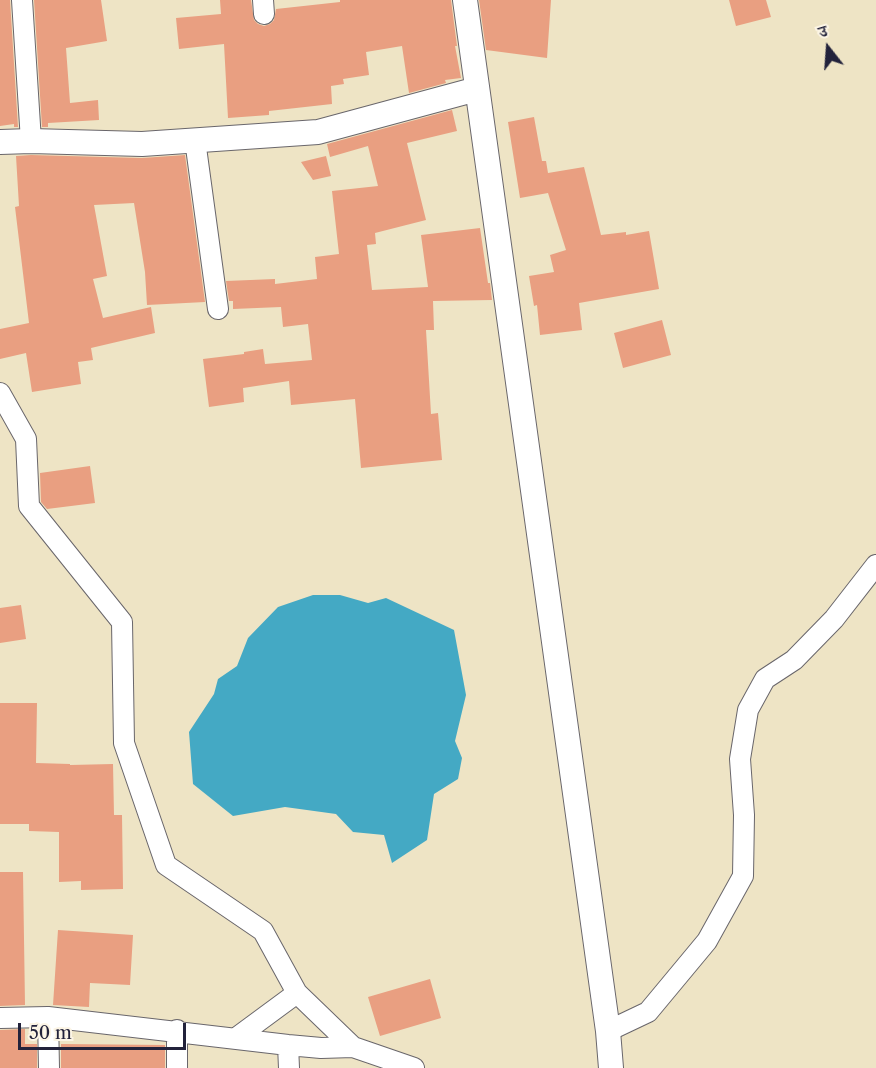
<!DOCTYPE html>
<html>
<head>
<meta charset="utf-8">
<style>
  body { margin:0 }
  #map { position:relative; width:876px; height:1068px; overflow:hidden; background:#eee4c5; font-family:"Libre Caslon Text","Noto Serif Devanagari",serif }
  canvas { display:block }
  .north { position:absolute; left:798px; top:18px; width:60px; height:60px; -webkit-text-stroke:4px #fcf5e5; paint-order:stroke; rotate:343deg; font-size:16px; font-weight:700; line-height:24px; text-align:center; color:#22223b }
  .north::after { content:''; display:block; margin:auto; width:21px; height:27px; background:#22223b; clip-path:polygon(50% 0,100% 100%,50% 72%,0 100%) }
  .scale { position:absolute; left:18px; top:1023px; width:168px; height:27px; box-sizing:border-box; border:3px solid #22223b; border-top:0; padding-left:8px; font-size:18px; line-height:21px; white-space:nowrap; color:#22223b; -webkit-text-stroke:4px #fcf5e5; paint-order:stroke }
</style>
</head>
<body>
<div id="map">
<canvas width="876" height="1068"></canvas>
<div class="north">उ</div>
<div class="scale">50 m</div>
</div>
<script>
const c = document.querySelector('canvas').getContext('2d');
c.lineJoin = 'round';
function fill(path, color) { c.fillStyle = color; c.fill(path, 'evenodd'); }
function trace(path, color, width, dash) { c.strokeStyle = color; c.lineWidth = width; c.lineCap = dash ? 'butt' : 'round'; c.setLineDash(dash || []); c.stroke(path); }
const water = new Path2D(`
  M313,595H340L368,603L386,598L454,630L466,695L455,741L462,758L458,779L434,794L427,840L392,863L384,835L353,832L336,814L285,807L233,816L193,784L189,732L214,694L218,679L237,666L248,638L278,607Z`);
const building = new Path2D(`
  M0,0H10L18,127H14V124L0,126Z
  M34,0H101L107,41L66,48L70,103L98,100L99,120L48,123V127H42Z
  M220,0H251L254,20L258,24L264,26L270,24L274,20L276,9L340,2V0H451L457,46H455L461,78L445,80L446,83L409,93L402,46L366,52L369,75L343,79L344,84L331,86L332,104L269,111V115L228,118L224,44L179,49L176,18L221,14Z
  M479,0H551L547,58L486,50Z
  M729,0H766L771,17L736,26Z
  M452,110L457,131L407,143L426,220L375,233L376,244L367,245L372,290L428,287L421,235L480,228L488,283H490L492,300L433,301L434,330H426L431,414L438,413L442,460L361,468L355,399L291,405L289,381L243,388L244,402L209,407L203,359L244,354V352L263,349L265,364L312,360L308,324L283,327L281,307L233,309V301H229L226,281L275,279V284L317,279L315,257L339,254L332,191L378,186L368,146L330,157L327,144Z
  M534,117L542,161H546L548,173L584,167L601,235L626,232V235L649,231L659,289L579,303L582,330L540,335L537,305L534,306L529,276L554,272L550,255L566,250L548,193L520,198L508,122Z
  M31,155L142,158L185,155L205,302L147,305L145,272L134,203L94,205L107,276L93,279L103,318L151,307L155,333L91,348L93,360L78,362L81,384L32,392L26,353L0,359V329L29,323L15,207L19,206L16,156Z
  M326,156L331,176L313,180L301,162Z
  M662,320L671,355L623,368L614,333Z
  M90,466L95,503L47,509L41,502L40,473Z
  M21,605L26,639L0,643V608Z
  M0,703H37L36,763L70,764V765L113,764L114,815H122L123,889L81,890V881L59,882V832L29,831V824H0Z
  M0,872H23L25,1005L0,1006Z
  M58,930L133,935L130,985L90,983L89,1007L53,1005Z
  M430,979L441,1018L380,1036L368,997Z
  M25,1029V1044H37V1068H0V1030Z
  M61,1044L165,1045V1068H61Z`);
const minor = new Path2D(`
  M22,0L31,141
  M263,0L264,14
  M195,140L218,309
  M0,393L26,439L29,506L122,622L124,743L166,865L263,931L297,993L353,1047
  M48,1017L49,1068
  M0,1018L48,1017L288,1045L321,1048L353,1047L414,1068
  M608,1031L648,1012L707,941L743,876L744,815L740,759L748,710L765,679L794,660L834,619L876,565
  M236,1038L297,993
  M288,1045L289,1068
  M177,1068V1030`);
const tertiary = new Path2D(`
  M465,0L608,1031L611,1068
  M0,142L31,141L142,144L318,132L477,89`);
fill(water, '#44a9c4');
fill(building, '#e99f81');
trace(minor, '#69666b', 22);
trace(tertiary, '#69666b', 26);
trace(minor, '#fff', 20);
trace(tertiary, '#fff', 24);
</script>
</body>
</html>
